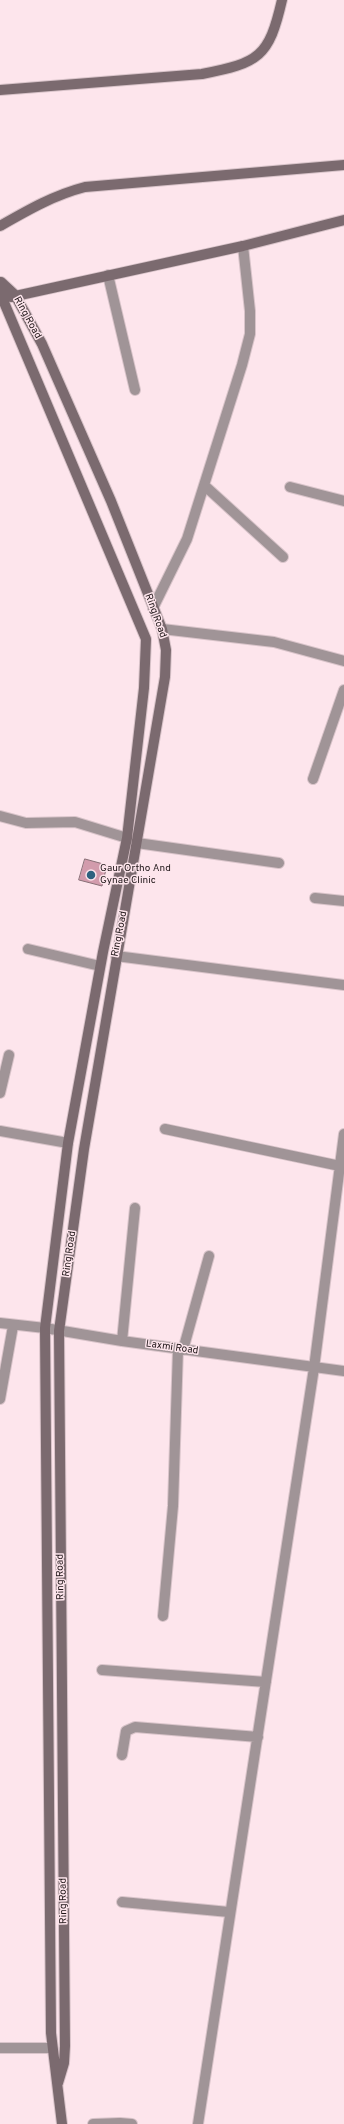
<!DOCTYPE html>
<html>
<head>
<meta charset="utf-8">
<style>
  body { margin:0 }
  canvas { display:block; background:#fde5ec }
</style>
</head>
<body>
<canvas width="344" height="2124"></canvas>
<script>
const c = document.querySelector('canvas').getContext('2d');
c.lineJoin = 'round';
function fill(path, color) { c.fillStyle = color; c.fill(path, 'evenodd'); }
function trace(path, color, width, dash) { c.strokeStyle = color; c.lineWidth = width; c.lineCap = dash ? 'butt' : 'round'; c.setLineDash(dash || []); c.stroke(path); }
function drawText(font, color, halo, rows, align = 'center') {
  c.font = font + ' Overpass,sans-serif'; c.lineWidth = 3; c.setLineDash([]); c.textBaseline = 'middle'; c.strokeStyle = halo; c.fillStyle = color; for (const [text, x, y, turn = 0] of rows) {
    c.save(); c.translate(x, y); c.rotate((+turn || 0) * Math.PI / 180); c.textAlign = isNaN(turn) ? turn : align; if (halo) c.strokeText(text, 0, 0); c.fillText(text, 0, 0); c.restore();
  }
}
const building = new Path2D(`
  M85,859L107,865L102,886L79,880Z`);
const street = new Path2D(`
  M108,275L135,390
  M205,486L283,557
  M290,487L344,501
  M153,608L187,539L242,365L250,334V311L243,246
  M162,629L274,642L344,661
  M313,779L344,690
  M0,816L26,823L75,822L127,838
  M137,843L279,863
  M315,898L344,901
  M28,949L100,966
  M116,956L344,985
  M0,1093L9,1055
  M165,1129L340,1166
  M0,1131L68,1143
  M0,1323L45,1328L122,1341L344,1371
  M122,1341L135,1208
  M183,1350L209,1256
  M0,1399L13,1326
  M163,1616L173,1506L178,1349
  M102,1670L266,1682
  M122,1755L126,1731L135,1727L258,1737
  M122,1902L229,1912
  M0,2048H52
  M93,2124L120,2123L132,2124
  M198,2124L314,1368L344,1134`);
const secondary = new Path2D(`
  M0,90L202,74C259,63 269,57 282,0
  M0,226C28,210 54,195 85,187L344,165
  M1,282L15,295L42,344L111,501L162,629L166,650L165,677L84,1149L59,1331L65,2046L64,2063L58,2083
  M4,286L3,300L146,639L144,688L127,838L103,952L68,1143L45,1328L51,2033L62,2124
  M11,297L243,246L344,220`);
const markers = [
  [91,875,5,"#2f627f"]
];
const streetNames = [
  ["Ring Road",27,318,61],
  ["Ring Road",155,616,70],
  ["Ring Road",120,934,-79],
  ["Ring Road",70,1254,-82],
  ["Laxmi Road",172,1348,8],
  ["Ring Road",61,1577,-91],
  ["Ring Road",64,1901,-91]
];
const poiNames = [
  ["Gaur Ortho And",100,869],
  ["Gynae Clinic",100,881]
];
fill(building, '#d29bac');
trace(building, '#886f76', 1);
trace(street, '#d9c4ca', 12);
trace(secondary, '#d9c4ca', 12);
trace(street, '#a09497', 10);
trace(secondary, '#7b6a6f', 10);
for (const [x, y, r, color] of markers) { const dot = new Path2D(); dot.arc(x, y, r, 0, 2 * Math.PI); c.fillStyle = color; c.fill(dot); trace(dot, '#fde5ec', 1.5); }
drawText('10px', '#1d1416', '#fde5ec', streetNames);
drawText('10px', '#1d1416', '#fde5ec', poiNames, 'left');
</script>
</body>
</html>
